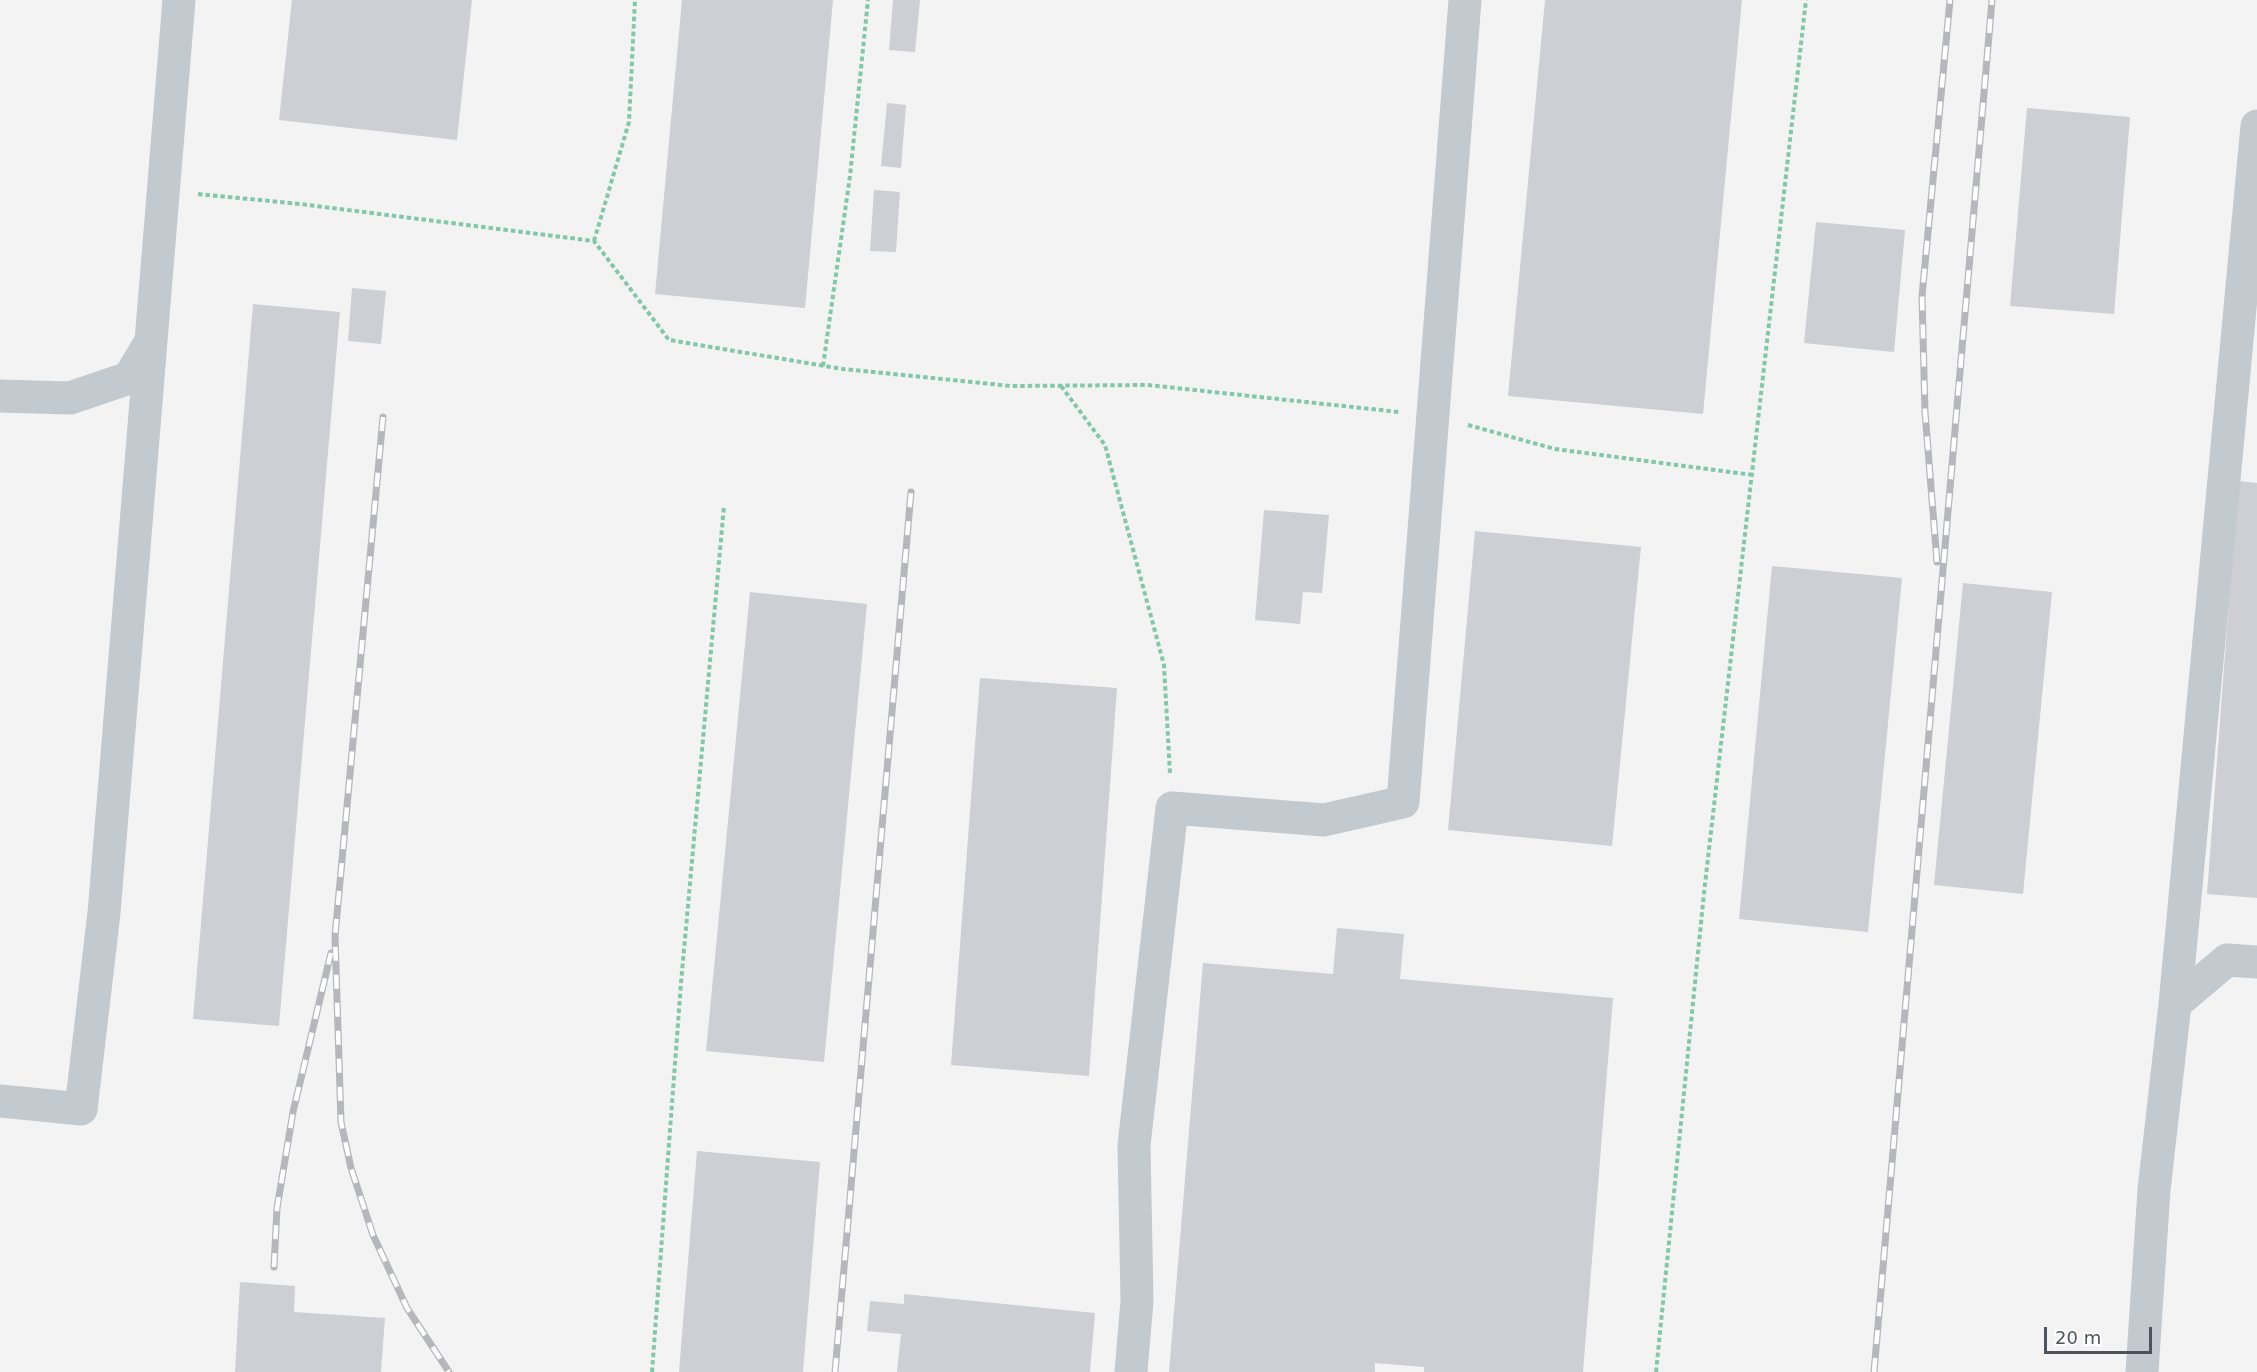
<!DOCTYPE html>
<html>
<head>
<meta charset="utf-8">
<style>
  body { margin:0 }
  #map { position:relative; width:2257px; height:1372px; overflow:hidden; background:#f4f3f3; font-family:"DejaVu Sans",sans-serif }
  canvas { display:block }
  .scale { position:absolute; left:2044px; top:1327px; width:108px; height:27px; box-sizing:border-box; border:3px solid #4c545e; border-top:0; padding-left:8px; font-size:18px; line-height:21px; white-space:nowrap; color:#4c545e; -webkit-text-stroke:4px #fff; paint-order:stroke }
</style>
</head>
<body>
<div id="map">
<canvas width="2257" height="1372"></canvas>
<div class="scale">20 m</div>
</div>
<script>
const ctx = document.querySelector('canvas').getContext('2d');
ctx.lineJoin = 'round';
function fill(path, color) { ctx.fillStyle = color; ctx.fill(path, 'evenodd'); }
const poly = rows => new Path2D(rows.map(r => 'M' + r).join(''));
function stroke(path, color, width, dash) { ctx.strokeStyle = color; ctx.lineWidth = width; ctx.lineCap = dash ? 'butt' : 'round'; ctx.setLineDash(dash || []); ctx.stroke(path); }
fill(poly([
  [292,0,472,0,457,140,279,120],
  [682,0,833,0,805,308,655,294],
  [893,0,920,0,915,52,889,50],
  [1545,0,1742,0,1703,414,1508,396],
  [887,103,906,105,901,168,881,166],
  [2027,108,2130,117,2114,314,2010,306],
  [874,190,900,192,896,252,870,251],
  [1816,222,1905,230,1894,352,1804,343],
  [352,288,386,291,381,344,348,341],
  [253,304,340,312,279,1026,193,1019],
  [2238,481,2257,483,2257,898,2207,894],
  [1264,510,1329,515,1322,593,1303,592,1300,624,1255,620],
  [1475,531,1641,547,1612,846,1448,830],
  [1772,566,1902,578,1868,932,1739,919],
  [1963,583,2052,592,2023,894,1934,885],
  [750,592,867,604,824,1062,706,1051],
  [980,678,1117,688,1089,1076,951,1065],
  [1337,928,1404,934,1400,979,1613,998,1583,1372,1424,1372,1424,1367,1375,1363,1375,1372,1169,1372,1203,963,1333,974],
  [697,1151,820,1162,803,1372,679,1372],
  [240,1282,295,1286,294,1312,385,1318,381,1372,235,1372],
  [904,1294,1095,1313,1090,1372,897,1372,901,1334,867,1331,870,1301,904,1304]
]), '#cdcfd4');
stroke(poly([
  [198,194,300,204,594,241,669,340,843,369,1011,386,1148,385,1399,412],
  [594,241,629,122,635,0],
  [823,366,850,176,868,0],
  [1061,386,1105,445,1164,665,1170,774],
  [1468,425,1555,449,1753,475],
  [652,1372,681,983,724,506],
  [1656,1372,1704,893,1806,0]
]), '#81c8a9', 4, [4.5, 3]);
stroke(poly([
  [0,396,70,398,129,378,151,341,179,0],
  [2175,1004,2257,126],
  [0,1101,81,1109,104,913,151,341],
  [1131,1372,1137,1301,1134,1145,1172,808,1324,820,1403,802,1465,0],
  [2142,1372,2154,1190,2175,1004,2227,960,2257,962]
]), '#c2c9cf', 33);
const rail = poly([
  [383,417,335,936,341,1122,351,1168,373,1235,407,1308,449,1372],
  [1937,562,1925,412,1922,296,1950,0],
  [274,1267,277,1208,293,1112,331,953],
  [835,1372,911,492],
  [1874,1372,1992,0]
]);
stroke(rail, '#b5b7bc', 7);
stroke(rail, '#fff', 4.5, [14]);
</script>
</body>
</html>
